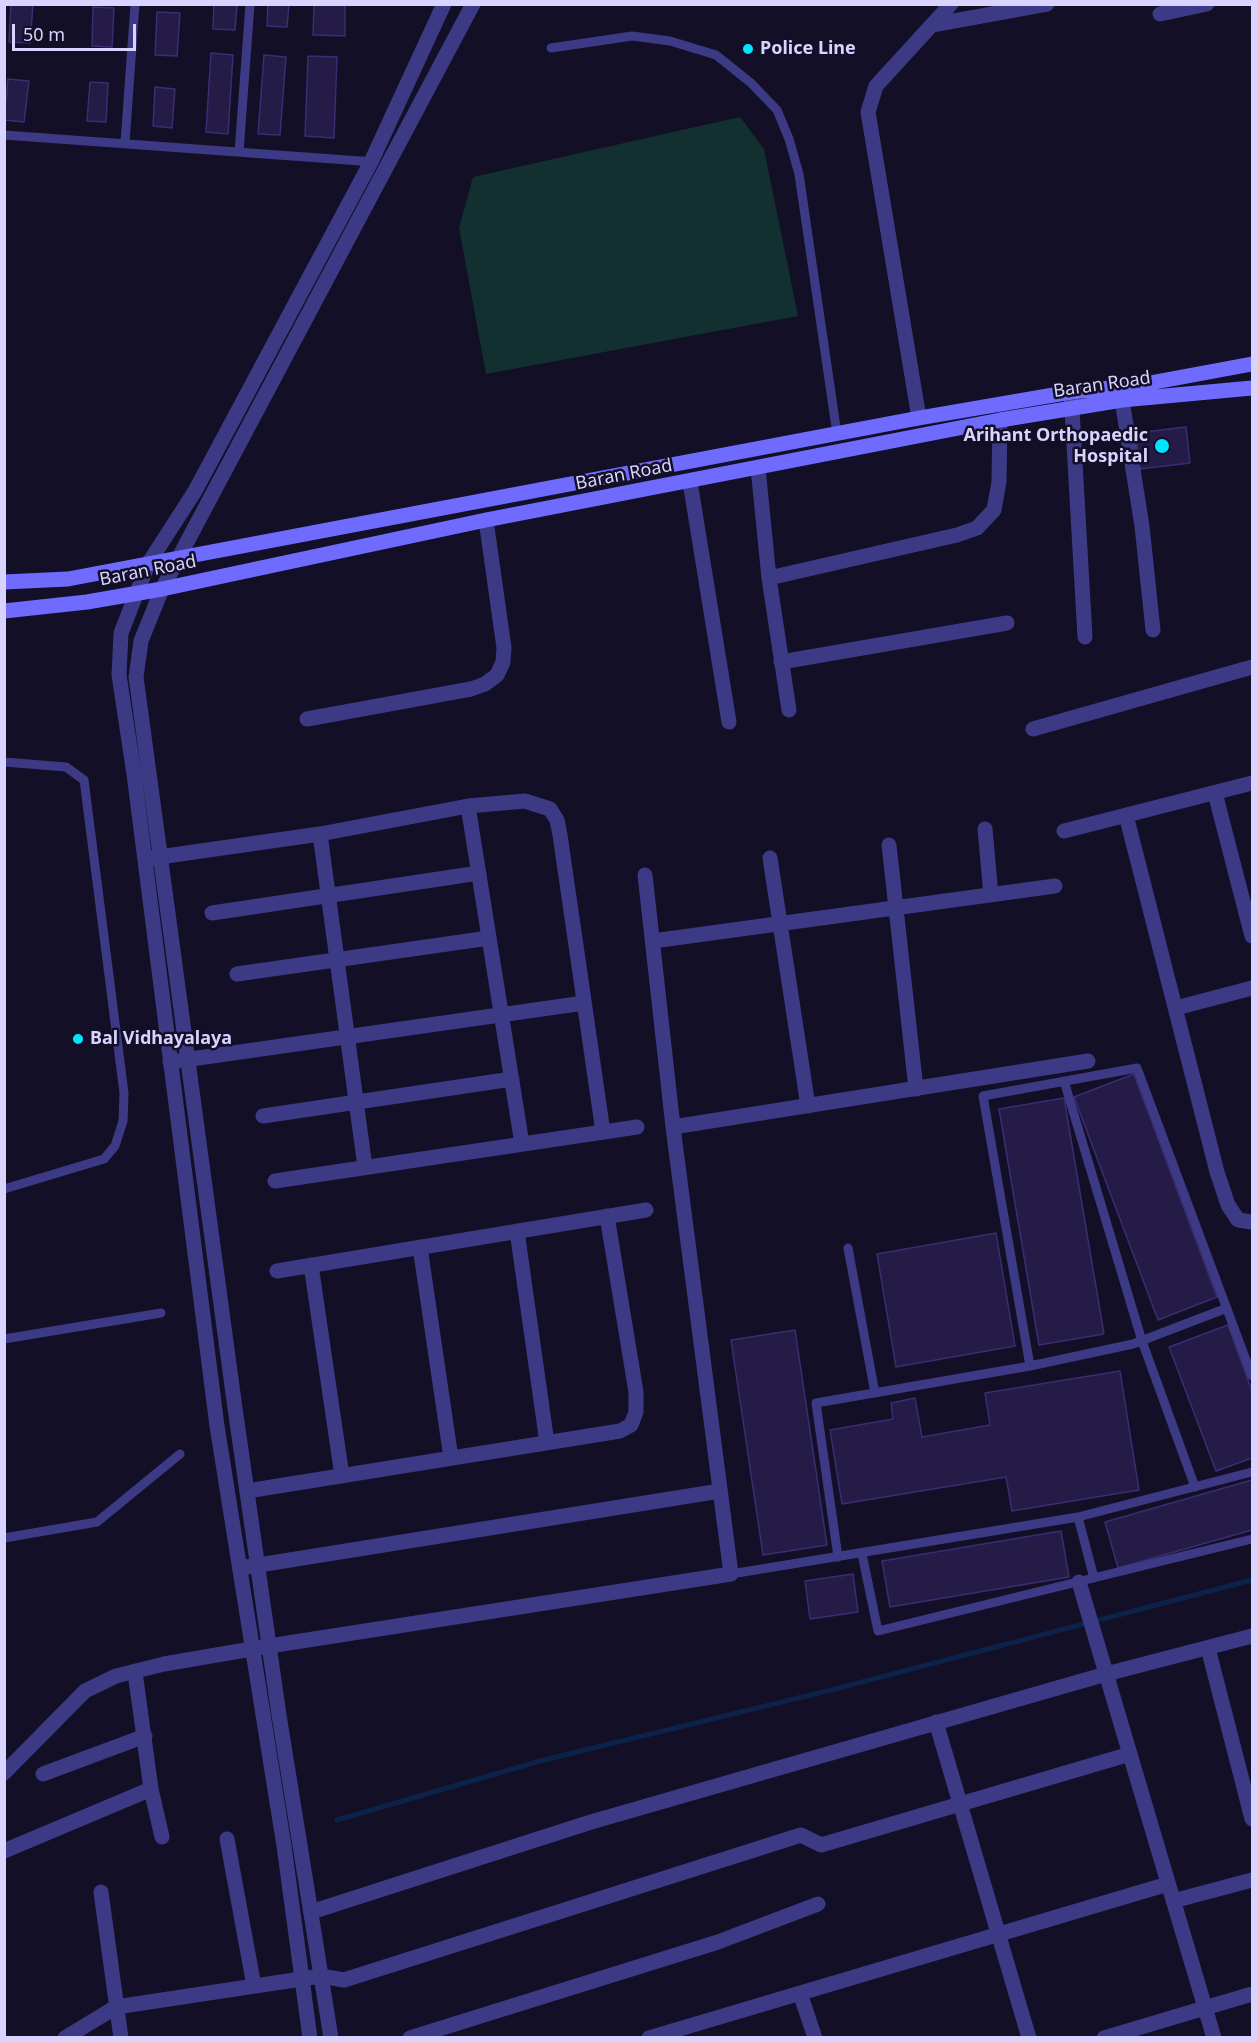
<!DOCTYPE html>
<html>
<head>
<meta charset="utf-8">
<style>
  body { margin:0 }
  #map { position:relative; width:1257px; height:2042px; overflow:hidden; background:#130f26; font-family:"Noto Sans",sans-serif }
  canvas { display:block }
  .frame { position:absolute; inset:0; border:6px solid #d9d4ff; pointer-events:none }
  .scale { position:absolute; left:12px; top:24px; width:124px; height:27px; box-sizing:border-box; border:3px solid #d9d4ff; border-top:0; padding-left:8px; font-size:18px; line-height:21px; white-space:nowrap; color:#d9d4ff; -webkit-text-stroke:4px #130f26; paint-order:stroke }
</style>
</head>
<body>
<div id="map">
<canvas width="1257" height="2042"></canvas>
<div class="frame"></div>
<div class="scale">50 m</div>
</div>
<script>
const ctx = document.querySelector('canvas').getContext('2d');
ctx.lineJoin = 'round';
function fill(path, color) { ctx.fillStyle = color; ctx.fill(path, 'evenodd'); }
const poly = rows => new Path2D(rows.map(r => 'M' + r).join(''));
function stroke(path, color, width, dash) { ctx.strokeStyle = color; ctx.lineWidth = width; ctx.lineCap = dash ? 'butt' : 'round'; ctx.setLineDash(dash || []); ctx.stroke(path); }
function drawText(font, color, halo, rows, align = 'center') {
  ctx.font = font + ' "Noto Sans",sans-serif'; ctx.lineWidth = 5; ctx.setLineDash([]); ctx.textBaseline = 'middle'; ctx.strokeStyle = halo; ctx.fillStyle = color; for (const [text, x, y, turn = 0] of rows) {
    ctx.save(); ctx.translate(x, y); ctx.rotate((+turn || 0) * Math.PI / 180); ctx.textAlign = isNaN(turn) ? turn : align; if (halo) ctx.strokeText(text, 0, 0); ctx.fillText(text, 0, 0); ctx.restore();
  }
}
fill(poly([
  [740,117,764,149,798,316,486,374,459,228,473,177]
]), '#12302f');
stroke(poly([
  [337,1820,540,1761,835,1689,1252,1580]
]), '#0c2248', 5);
const building = poly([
  [11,4,33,4,30,43,9,42,11,4],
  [214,4,237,4,235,30,213,29,214,4],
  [268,4,289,4,287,27,267,26,268,4],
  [314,4,345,4,345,36,313,35,314,4],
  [93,7,114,8,112,47,92,46,93,7],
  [157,12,180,13,177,56,155,55,157,12],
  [211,53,233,55,228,134,206,132,211,53],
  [264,55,286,57,280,135,258,134,264,55],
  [308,56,337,57,334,138,305,136,308,56],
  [8,79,29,81,24,122,4,120,8,79],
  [90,82,108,83,106,122,87,121,90,82],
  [155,87,175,89,172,128,153,126,155,87],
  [1186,427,1190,463,1140,469,1136,433,1186,427],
  [1134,1074,1217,1297,1158,1320,1074,1097,1134,1074],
  [1064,1098,1104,1334,1039,1345,999,1109,1064,1098],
  [996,1233,1015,1346,896,1367,877,1254,996,1233],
  [1228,1325,1252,1391,1252,1458,1216,1471,1169,1347,1228,1325],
  [795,1330,827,1545,763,1555,731,1340,795,1330],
  [1120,1371,1139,1490,1012,1511,1006,1477,842,1504,830,1430,893,1419,891,1403,915,1398,922,1437,990,1425,985,1393,1120,1371],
  [1252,1480,1252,1530,1118,1568,1105,1522,1252,1480],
  [1061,1531,1069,1577,890,1607,882,1561,1061,1531],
  [853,1574,858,1612,810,1619,805,1581,853,1574]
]);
fill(building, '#241b47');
stroke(building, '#3b2d73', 1.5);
stroke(poly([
  [551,48,632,36,670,41,716,55,751,83,777,110,789,139,799,174,837,434],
  [4,135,374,162],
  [125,143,135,4],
  [239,152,250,4],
  [4,762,66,767,84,780,124,1093,123,1121,115,1146,104,1159,4,1189],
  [1064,1081,1142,1341,1195,1487],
  [848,1248,875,1393],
  [4,1339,161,1313],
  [1030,1366,983,1096,1137,1068,1252,1376],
  [1078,1517,1094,1578],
  [4,1538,97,1522,180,1454],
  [862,1554,878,1631,1252,1539],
  [838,1557,816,1403,1030,1366,1133,1344,1227,1308],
  [731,1574,1078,1517,1252,1472]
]), '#3d3a85', 9);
stroke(poly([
  [1160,14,1207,4],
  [932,25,1047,4],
  [1071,392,1085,637],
  [1122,400,1142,526,1153,630],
  [919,418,868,112,876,86,951,4],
  [758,468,769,578,789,710],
  [690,482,729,722],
  [769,578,957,535,977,528,994,510,999,482,1000,420],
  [781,662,1007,623],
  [307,719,471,689,485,684,497,675,503,662,504,648,486,520],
  [1033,729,1252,667],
  [1215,793,1252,936],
  [468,806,522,1144],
  [1126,815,1217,1172,1228,1205,1238,1220,1252,1222],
  [985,829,991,895],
  [1064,831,1252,783],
  [320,834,365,1167],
  [889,845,916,1089],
  [770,858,808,1106],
  [145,859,320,834,468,806,525,801,550,809,557,820,560,835,603,1132],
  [212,913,479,873],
  [653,941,1055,886],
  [237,974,489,938],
  [1176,1008,1252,988],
  [170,1062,584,1003],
  [263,1116,512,1079],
  [673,1127,1088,1061],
  [275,1181,637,1127],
  [517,1231,547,1443],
  [420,1247,451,1458],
  [311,1265,342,1476],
  [277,1271,646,1210],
  [247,1491,620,1431,631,1425,636,1412,636,1392,607,1216],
  [240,1568,720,1491],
  [1079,1582,1214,2038],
  [1208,1648,1252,1819],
  [135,1672,151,1789,162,1837],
  [936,1722,1029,2038],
  [4,1773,85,1691,116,1676,164,1664,269,1646,731,1574,673,1127,645,875],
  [43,1774,145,1736],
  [227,1839,254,1986],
  [4,1851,151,1789],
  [101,1892,121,2038],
  [1173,1901,1252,1880],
  [311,1912,591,1822,1106,1674,1252,1636],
  [800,1993,815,2038],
  [65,2038,116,2007,321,1976,344,1980,801,1835,821,1845,1130,1754],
  [410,2038,718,1942,818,1904],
  [649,2038,1168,1884],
  [1104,2038,1252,1994]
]), '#3d3a85', 15);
stroke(poly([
  [310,2038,284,1846,217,1426,134,774,119,675,121,633,148,564,195,491,371,162,444,4],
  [331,2038,279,1715,235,1408,136,677,141,641,162,589,473,4]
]), '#3d3a85', 15);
stroke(poly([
  [4,582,68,579,919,418,1071,392,1139,385,1252,364],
  [4,611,87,602,162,589,486,520,1000,420,1122,400,1252,388]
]), '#6f6bff', 15);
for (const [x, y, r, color] of [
  [748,49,6,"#00e5ff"],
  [1162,446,8,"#00e5ff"],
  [78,1039,6,"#00e5ff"]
]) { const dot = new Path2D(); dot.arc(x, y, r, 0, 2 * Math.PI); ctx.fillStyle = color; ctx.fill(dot); stroke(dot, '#130f26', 2); }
drawText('bold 18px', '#d9d4ff', '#130f26', [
  ["Police Line",760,49],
  ["Arihant Orthopaedic",1148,436,"right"],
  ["Hospital",1148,457,"right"],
  ["Bal Vidhayalaya",90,1039]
], 'left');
drawText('18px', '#d9d4ff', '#130f26', [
  ["Baran Road",1102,385,-8],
  ["Baran Road",624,475,-11],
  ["Baran Road",148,571,-11]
]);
</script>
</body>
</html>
